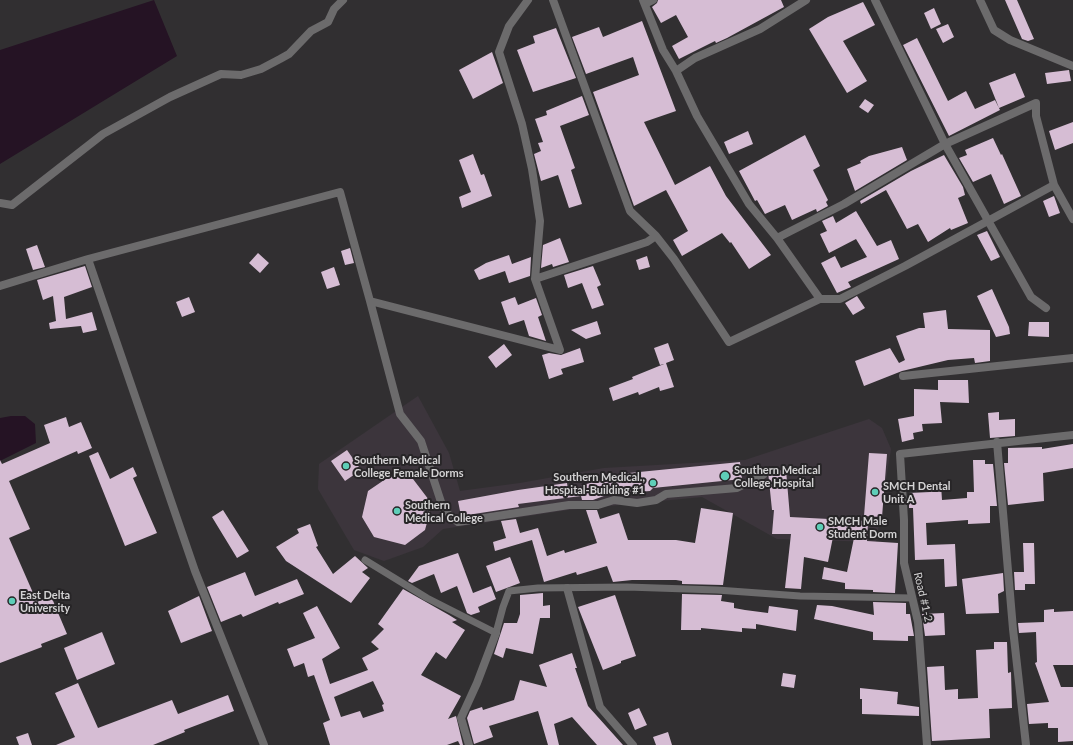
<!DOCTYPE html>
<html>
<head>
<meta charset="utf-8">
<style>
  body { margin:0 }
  canvas { display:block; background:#312f31 }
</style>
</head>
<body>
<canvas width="1073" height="745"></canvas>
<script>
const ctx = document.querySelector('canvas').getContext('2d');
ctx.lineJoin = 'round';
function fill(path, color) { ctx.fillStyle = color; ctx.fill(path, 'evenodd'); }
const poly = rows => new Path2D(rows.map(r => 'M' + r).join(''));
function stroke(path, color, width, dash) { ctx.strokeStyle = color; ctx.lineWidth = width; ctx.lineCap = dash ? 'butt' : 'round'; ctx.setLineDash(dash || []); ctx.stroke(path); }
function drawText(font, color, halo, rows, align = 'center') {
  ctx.font = font + ' Lato,sans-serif'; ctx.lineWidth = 4; ctx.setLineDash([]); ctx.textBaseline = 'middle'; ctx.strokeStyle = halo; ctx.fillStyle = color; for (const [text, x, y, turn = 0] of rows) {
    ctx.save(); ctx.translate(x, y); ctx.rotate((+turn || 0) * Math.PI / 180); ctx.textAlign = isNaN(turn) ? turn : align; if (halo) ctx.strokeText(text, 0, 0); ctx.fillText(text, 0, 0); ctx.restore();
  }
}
fill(poly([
  [418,396,449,453,460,491,520,483,604,468,745,460,869,419,882,428,891,449,876,542,777,539,702,497,568,510,443,529,423,547,384,561,354,550,318,489,319,464]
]), '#3c353c');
fill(poly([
  [154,0,177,56,0,164,0,50],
  [11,416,25,416,35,424,36,443,0,461,0,418]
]), '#251324');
fill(poly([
  [658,0,781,0,784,7,727,38,716,43,715,41,679,59,672,46,688,37,676,15,661,23,652,7,657,3],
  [1005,0,1017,0,1034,39,1028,41,1022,39],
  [863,2,875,25,843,41,867,81,847,93,809,29,828,17],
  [934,8,941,24,931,29,924,13],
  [642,21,676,111,644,122,675,185,710,166,726,196,771,255,749,269,731,242,730,243,722,233,682,256,673,240,688,231,666,190,634,206,593,92,639,75,633,57,586,74,572,37,599,27,603,37],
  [948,24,954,37,943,43,936,29],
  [556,28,576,78,533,92,517,50,535,43,533,36],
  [917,38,948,101,966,91,975,109,995,100,1000,110,949,136,903,45],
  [492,52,503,83,473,99,459,70],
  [1069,70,1071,81,1047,84,1045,73],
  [1015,73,1025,97,999,108,989,83],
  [582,96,589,115,560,126,575,168,571,170,582,204,569,208,558,175,541,181,534,154,541,151,538,143,543,142,535,119,547,115,546,111],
  [865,99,874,105,868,113,859,107],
  [1073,122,1073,143,1055,150,1049,131],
  [748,131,753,144,729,154,724,142],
  [805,135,820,166,813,170,828,200,826,202,828,206,817,212,816,209,792,220,785,205,765,214,757,200,755,201,739,171],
  [993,138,1001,155,1002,154,1021,196,1004,204,991,174,973,182,959,158,967,155,965,150],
  [902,147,907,160,855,191,847,169,861,163,860,161,869,156],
  [473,154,481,175,484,174,492,196,462,208,459,197,471,192,459,160],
  [944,155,963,187,965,195,958,198,968,223,951,230,950,228,928,242,918,224,907,229,886,190,861,204,860,201,911,171],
  [1054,196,1060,213,1049,217,1043,201],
  [856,211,877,246,891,240,899,259,848,282,851,287,837,293,821,263,835,256,841,268,867,257,856,239,829,253,820,234,827,231,822,221,833,216,836,223],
  [987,231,1000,257,991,261,977,235],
  [560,238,569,262,553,267,552,264,541,268,543,245],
  [37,245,45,267,33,270,26,249],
  [350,248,354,263,345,265,341,251],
  [258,253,269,263,260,273,249,263],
  [509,255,512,264,531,257,530,276,509,283,505,271,479,280,474,270,486,263],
  [647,256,650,267,639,270,636,260],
  [85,266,92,287,64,297,66,319,92,312,97,330,83,333,81,326,50,329,49,323,56,321,53,296,43,300,37,280],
  [593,266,601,285,597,287,604,305,592,309,582,283,568,288,564,275],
  [334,267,340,285,327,289,321,272],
  [992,289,1009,327,1010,334,996,337,977,296],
  [857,296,865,308,853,315,845,303],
  [189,297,195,312,182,317,176,302],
  [515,297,518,305,536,298,542,315,538,317,546,341,529,336,524,320,509,325,501,302],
  [946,310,948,329,990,330,990,361,975,363,974,358,948,360,902,371,864,386,855,361,890,348,899,363,905,360,896,336,919,328,925,328,923,313],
  [597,321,601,334,586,339,571,330],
  [1029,322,1049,322,1049,337,1028,336],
  [668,343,674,360,666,363,674,387,660,391,659,387,639,395,638,392,613,401,609,388,633,379,632,377,664,364,660,365,654,348],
  [504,344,512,355,496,368,488,357],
  [580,348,584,362,561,369,563,374,549,379,542,355,549,353,561,355],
  [938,380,968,380,969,403,940,402,942,423,922,424,923,431,913,433,914,439,902,442,898,419,914,416,914,389,938,390],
  [999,412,999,420,1015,419,1015,436,990,438,988,413],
  [66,417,69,427,81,422,92,448,78,454,77,451,9,481,30,529,9,538,37,602,51,596,67,634,41,644,42,647,0,663,0,460,2,464,50,443,44,425],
  [1073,444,1073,468,1043,473,1044,501,1008,505,1004,463,1008,463,1008,448,1042,447,1042,449],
  [347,450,361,470,345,481,331,461],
  [98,452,110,479,133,467,137,476,133,478,157,533,125,546,89,456],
  [869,453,887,454,882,517,864,516],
  [973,460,985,460,985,464,993,464,997,506,990,506,990,523,968,524,968,520,926,523,927,545,955,544,957,586,945,587,944,559,915,560,913,508,909,508,909,493,930,492,930,486,941,485,942,500,967,498,967,492,974,492],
  [740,462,742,479,653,488,650,491,624,493,609,486,612,493,593,500,582,500,581,496,518,504,519,507,461,516,458,501,518,490,567,483,568,490,609,477,609,475],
  [786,470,790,517,868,521,867,541,898,543,895,593,873,592,873,590,845,589,845,583,822,579,824,567,847,572,854,538,833,537,828,562,804,557,801,589,785,588,791,534,772,534,774,510,772,510,768,471],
  [390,476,413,479,432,504,425,530,405,545,374,537,362,517,368,491],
  [701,508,733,513,723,585,682,584,682,581,676,580,632,580,613,582,607,566,577,575,576,572,544,582,532,540,495,551,493,542,506,538,501,521,516,519,520,533,538,528,547,556,564,550,565,553,597,543,586,510,597,510,600,519,619,513,628,540,676,540,695,543],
  [223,510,249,551,237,558,212,517],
  [310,524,318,546,316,547,333,574,355,556,368,568,362,572,370,578,351,603,286,561,276,547,299,533,297,529],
  [1023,543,1034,543,1035,584,1025,584,1025,590,1015,590,1014,572,1024,572],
  [458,553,473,593,491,586,496,599,478,607,480,612,471,615,467,613,457,586,441,593,434,574,412,583,408,581,419,566],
  [510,557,520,583,496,592,486,566],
  [245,572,255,596,297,579,304,594,279,604,278,602,243,617,241,614,221,622,207,587],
  [1003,573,1004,591,998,594,999,613,966,614,962,579],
  [403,589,449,615,457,620,452,622,465,630,446,659,436,652,421,675,461,696,448,719,456,716,463,745,460,745,458,741,447,745,330,745,323,723,330,720,314,675,308,677,304,663,294,667,287,649,315,638,303,613,317,606,340,648,322,659,330,684,368,670,362,658,379,649,371,642,384,629,378,624],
  [373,681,384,704,382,705,384,711,363,718,360,711,341,717,334,697],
  [543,593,543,606,550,605,550,618,540,618,533,654,506,648,503,658,494,654,504,623,517,623,520,614,520,595],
  [682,594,722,595,721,601,734,603,734,608,745,610,768,613,769,606,798,610,796,631,756,624,756,629,742,628,742,632,701,628,701,630,681,630],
  [615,595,636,656,621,661,621,663,603,670,578,607],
  [199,596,212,631,181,643,168,611],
  [873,602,906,603,906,614,910,614,914,636,908,636,908,641,873,640,873,632,814,619,817,605,832,606,874,615],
  [1054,609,1054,612,1073,611,1073,665,1053,665,1061,687,1073,687,1073,741,1058,742,1058,728,1048,728,1048,723,1029,724,1027,704,1049,702,1035,663,1037,662,1036,632,1019,633,1018,623,1044,622,1044,610],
  [944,613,945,635,925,636,922,614],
  [102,632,115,664,77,680,64,648],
  [994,642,1007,642,1008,673,1011,672,1012,708,989,709,990,738,932,741,927,667,944,666,945,690,958,689,958,699,978,698,976,650,994,649],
  [572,653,577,668,575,668,588,706,623,745,597,745,572,717,554,724,559,745,548,745,538,711,489,726,493,737,474,744,467,718,470,711,482,707,483,710,514,700,520,680,547,687,539,665],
  [783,673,796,675,794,688,781,686],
  [78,683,98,728,172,700,178,714,228,695,234,711,184,730,185,732,153,745,56,745,75,737,55,693],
  [860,688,898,692,897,704,919,707,919,716,862,714,862,699,860,699],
  [639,708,647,725,635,730,628,713],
  [668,732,672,745,656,745,653,737],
  [28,733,32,745,19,745,16,737]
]), '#d6bdd4');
stroke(poly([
  [365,560,427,598,496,633,503,607,509,591,538,588,627,587,717,590,800,596,912,598]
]), '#6c6b6c', 7);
stroke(poly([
  [553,0,630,211,656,236,674,259,729,342,820,299],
  [643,0,663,50,676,71,697,116,749,204,777,238,820,299,840,299,905,266,1054,185,1036,116,1036,103,945,144,844,204,777,238],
  [875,0,945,144,1031,297,1046,308],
  [980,0,994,30,1010,40,1073,66],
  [645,4,653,0],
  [676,71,695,58,760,29,806,0],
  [1054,185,1073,219],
  [0,203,12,205,103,134,170,97,221,74,241,75,261,69,280,59,289,54,311,31,328,22,334,9,343,0],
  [88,259,195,571,264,745],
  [535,279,647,242,656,236],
  [0,286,88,259,340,192,370,301,560,350,535,279,540,221,532,169,522,124,499,52,509,26,528,0],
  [370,301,400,414,421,441,444,511,458,522,569,505,598,505,614,500,637,503,656,500,666,494,737,488,763,475],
  [903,376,1073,358],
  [997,442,1013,629,1026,745],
  [567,588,600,707,633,745],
  [469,745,461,718,477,683,496,633],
  [927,745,918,622,904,563,904,520,900,454,1073,435]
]), '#6c6b6c', 8);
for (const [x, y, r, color] of [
  [346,466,4,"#5eceb8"],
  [725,476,5,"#5eceb8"],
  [653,483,4,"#5eceb8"],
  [875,492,4,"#5eceb8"],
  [397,511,4,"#5eceb8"],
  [820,527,4,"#5eceb8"],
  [12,601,4,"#5eceb8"]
]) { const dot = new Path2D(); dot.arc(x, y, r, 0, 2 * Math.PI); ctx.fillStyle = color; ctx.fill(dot); stroke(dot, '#272527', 1.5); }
drawText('bold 11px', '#d3d2d3', '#272527', [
  ["Southern Medical",354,460],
  ["College Female Dorms",354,473],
  ["Southern Medical",734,470],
  ["College Hospital",734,483],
  ["Southern Medical.,",645,477,"right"],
  ["Hospital-Building #1",645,490,"right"],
  ["SMCH Dental",883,486],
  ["Unit A",883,499],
  ["Southern",405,505],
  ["Medical College",405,518],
  ["SMCH Male",828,521],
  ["Student Dorm",828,534],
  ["East Delta",20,595],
  ["University",20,608]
], 'left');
drawText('11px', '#d3d2d3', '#272527', [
  ["Road #1-2",923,597,77]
]);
</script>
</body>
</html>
